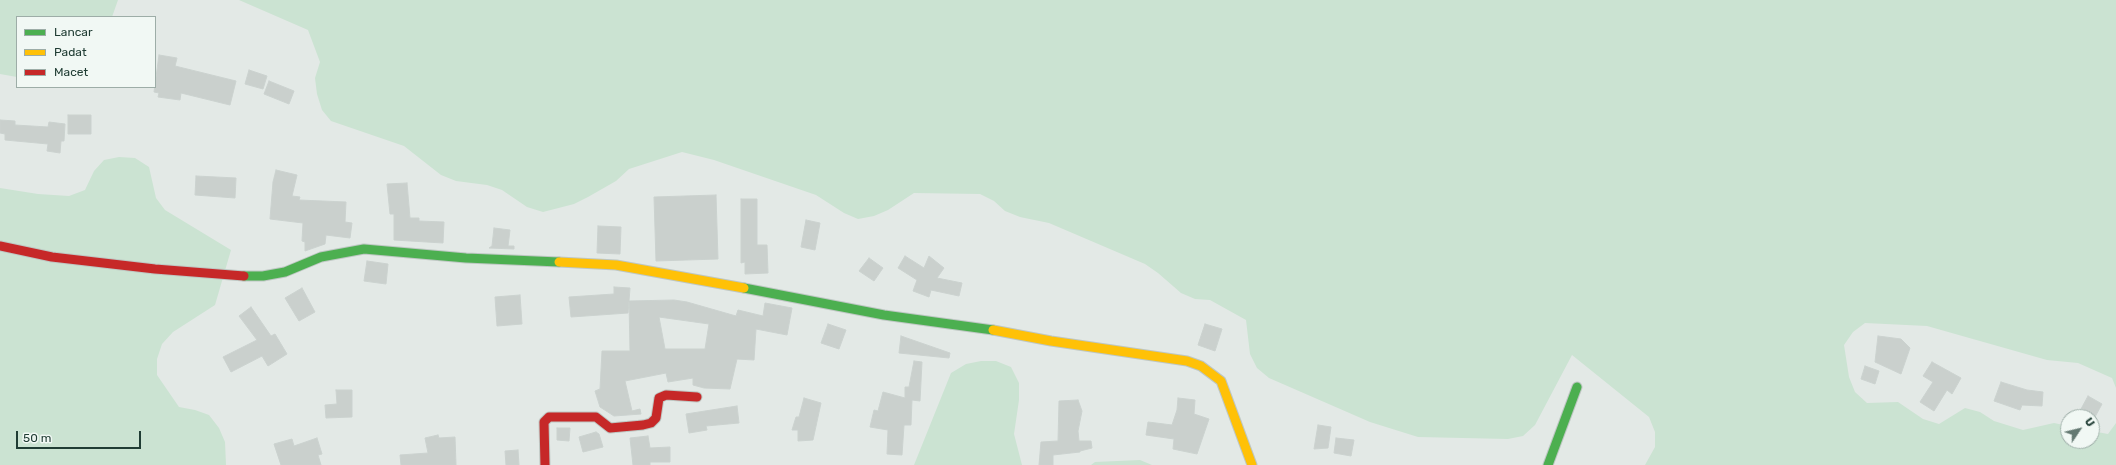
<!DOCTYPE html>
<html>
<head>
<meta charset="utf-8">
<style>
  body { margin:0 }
  #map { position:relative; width:2116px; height:465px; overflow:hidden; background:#e3e9e6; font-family:Rubik,sans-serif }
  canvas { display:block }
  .legend { position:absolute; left:16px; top:16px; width:140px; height:72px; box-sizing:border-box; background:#f1f8f4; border:1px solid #9dada7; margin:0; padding:5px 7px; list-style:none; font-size:12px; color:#203d34 }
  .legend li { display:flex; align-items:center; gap:8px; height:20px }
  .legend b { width:20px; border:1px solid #9dada7 }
  .north { position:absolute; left:2060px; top:409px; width:40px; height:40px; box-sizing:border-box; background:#f1f8f4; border:1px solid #9dada7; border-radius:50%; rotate:55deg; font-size:11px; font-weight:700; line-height:16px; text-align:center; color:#203d34 }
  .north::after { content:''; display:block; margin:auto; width:14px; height:18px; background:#647972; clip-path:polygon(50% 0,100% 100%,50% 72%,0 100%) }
  .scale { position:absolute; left:16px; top:431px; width:125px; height:18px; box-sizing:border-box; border:2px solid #203d34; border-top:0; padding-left:5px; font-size:12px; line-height:14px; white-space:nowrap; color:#203d34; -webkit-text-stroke:3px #f1f8f4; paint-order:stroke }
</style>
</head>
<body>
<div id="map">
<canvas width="2116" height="465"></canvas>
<ul class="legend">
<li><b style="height:5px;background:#4caf50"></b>Lancar</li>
<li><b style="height:5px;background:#ffc107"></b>Padat</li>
<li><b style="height:5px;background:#c62828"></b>Macet</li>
</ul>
<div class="north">U</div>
<div class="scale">50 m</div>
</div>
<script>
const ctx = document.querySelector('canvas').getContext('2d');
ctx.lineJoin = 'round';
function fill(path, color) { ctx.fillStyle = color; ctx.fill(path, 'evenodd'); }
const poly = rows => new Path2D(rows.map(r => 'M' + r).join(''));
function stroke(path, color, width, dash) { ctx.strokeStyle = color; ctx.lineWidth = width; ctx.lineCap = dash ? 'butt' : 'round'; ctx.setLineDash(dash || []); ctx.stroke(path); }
fill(poly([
  [0,0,118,0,112,17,17,17,17,77,0,74],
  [239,0,2116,0,2116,388,2112,378,2078,363,2047,360,1927,326,1865,323,1853,332,1844,345,1849,377,1855,392,1867,403,1898,402,1923,419,1939,424,1965,408,1980,412,1994,421,2023,430,2054,423,2068,426,2068,441,2092,441,2092,431,2108,434,2116,423,2116,465,1645,465,1655,447,1655,432,1649,417,1572,355,1535,425,1523,436,1508,439,1418,437,1370,422,1269,378,1257,368,1250,354,1246,320,1210,300,1195,299,1181,293,1158,273,1145,264,1049,223,1020,217,1005,211,994,201,980,194,914,193,888,210,874,216,858,219,844,213,816,195,714,160,682,152,629,169,616,181,588,197,574,204,543,212,527,207,502,190,487,185,456,181,441,175,404,146,331,121,322,110,317,94,315,78,320,62,308,30],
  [119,157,135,158,149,167,156,198,165,210,231,250,215,305,173,332,162,344,157,359,157,375,179,407,195,410,209,415,219,428,225,442,226,465,0,465,0,188,38,194,69,196,85,190,94,171,104,160],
  [981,361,996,361,1011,367,1019,383,1019,400,1014,434,1022,465,914,465,951,373,966,364],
  [1140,460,1152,465,1091,465,1095,462]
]), '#cbe3d2');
const building = poly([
  [159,55,177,58,175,66,236,81,230,105,181,93,180,100,158,97,159,93,154,92,159,55],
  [249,70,267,76,263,89,245,84,249,70],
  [269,81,294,91,289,104,264,94,269,81],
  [68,115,91,115,91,134,68,134,68,115],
  [0,120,15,121,15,125,48,127,49,122,65,124,64,141,61,141,60,153,47,151,48,144,5,140,5,134,0,133,0,120],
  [276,170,297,175,292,196,300,197,299,200,346,202,345,222,352,223,350,238,326,235,325,244,305,251,305,242,302,241,303,223,270,219,273,182,276,170],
  [196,176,236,178,235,198,195,195,196,176],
  [407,183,410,218,419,218,419,221,444,222,443,243,394,240,394,214,390,214,387,184,407,183],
  [716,195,718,259,656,261,654,197,716,195],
  [741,199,757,199,757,245,767,245,768,273,745,274,745,262,741,263,741,199],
  [806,220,820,223,815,250,801,247,806,220],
  [598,226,621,227,620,254,597,253,598,226],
  [494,228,510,230,508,246,514,246,514,249,489,248,492,246,494,228],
  [905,256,924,268,929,256,944,268,937,278,962,283,959,296,931,290,929,297,913,291,917,280,898,268,905,256],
  [869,258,883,268,874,281,859,271,869,258],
  [367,261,388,264,386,284,364,281,367,261],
  [614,287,630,288,629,301,674,300,687,302,736,316,738,310,763,316,765,303,792,308,787,335,756,329,754,360,737,359,730,389,704,388,693,385,693,378,668,382,666,373,625,381,632,411,640,409,641,414,614,416,600,407,595,391,600,389,602,351,630,351,629,302,628,313,571,317,569,297,614,294,614,287],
  [659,317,709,324,705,349,665,349,659,317],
  [302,288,315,312,299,321,285,298,302,288],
  [520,295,522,324,497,326,495,297,520,295],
  [251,307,271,336,275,334,287,354,268,366,262,356,231,372,223,357,257,340,239,316,251,307],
  [828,324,846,330,839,349,821,343,828,324],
  [1205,324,1222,329,1215,351,1198,345,1205,324],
  [901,336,950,353,949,358,899,353,901,336],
  [1878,336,1901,339,1910,348,1901,374,1875,362,1878,336],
  [914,361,922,362,920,401,912,400,911,425,904,425,902,455,887,454,888,430,870,427,874,410,878,411,883,392,905,398,905,387,909,387,914,361],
  [1932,362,1961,378,1952,394,1947,390,1934,411,1920,402,1933,382,1923,376,1932,362],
  [1865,366,1879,371,1875,384,1861,379,1865,366],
  [2001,382,2027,390,2043,392,2042,406,2022,405,2020,410,1994,401,2001,382],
  [336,390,352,390,352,417,326,418,325,405,337,404,336,390],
  [2088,396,2102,404,2095,417,2081,409,2088,396],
  [804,398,821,403,813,440,798,441,798,430,792,430,796,417,799,417,804,398],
  [1178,398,1195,400,1194,414,1209,419,1197,454,1173,449,1174,439,1146,435,1148,422,1172,425,1177,410,1178,398],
  [1078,400,1082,411,1078,431,1079,441,1091,441,1092,448,1080,451,1080,452,1053,455,1053,465,1039,465,1041,442,1058,441,1059,401,1078,400],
  [737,406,739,423,706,426,707,430,689,433,686,414,737,406],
  [1318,425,1331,427,1328,448,1314,449,1318,425],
  [557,428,570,428,569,441,557,440,557,428],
  [596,432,599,434,603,447,583,452,579,437,596,432],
  [438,435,439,438,455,437,456,465,401,465,400,455,428,453,425,438,438,435],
  [648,436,650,448,670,447,670,462,650,462,650,465,633,465,630,438,648,436],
  [317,438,322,454,318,455,321,465,281,465,274,444,292,439,294,446,317,438],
  [1336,438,1354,440,1351,456,1334,453,1336,438],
  [518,450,519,465,506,465,505,451,518,450]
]);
fill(building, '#cad0cd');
stroke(building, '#cbd2cf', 1);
const fast = poly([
  [244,276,263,276,285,272,321,257,364,249,466,258,559,262],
  [744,288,884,315,993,330],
  [1548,465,1577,387]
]);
const slow = poly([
  [559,262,616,265,744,288],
  [993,330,1051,341,1187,361,1201,366,1221,381,1252,465]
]);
const jam = poly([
  [0,246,52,257,155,269,244,276],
  [545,465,544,422,549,417,596,417,610,428,643,425,651,423,656,418,659,398,666,395,697,397]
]);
stroke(fast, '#bec7c3', 11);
stroke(slow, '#bec7c3', 11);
stroke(jam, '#bec7c3', 11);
stroke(fast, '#4caf50', 9);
stroke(slow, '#ffc107', 9);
stroke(jam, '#c62828', 9);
</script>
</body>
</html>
